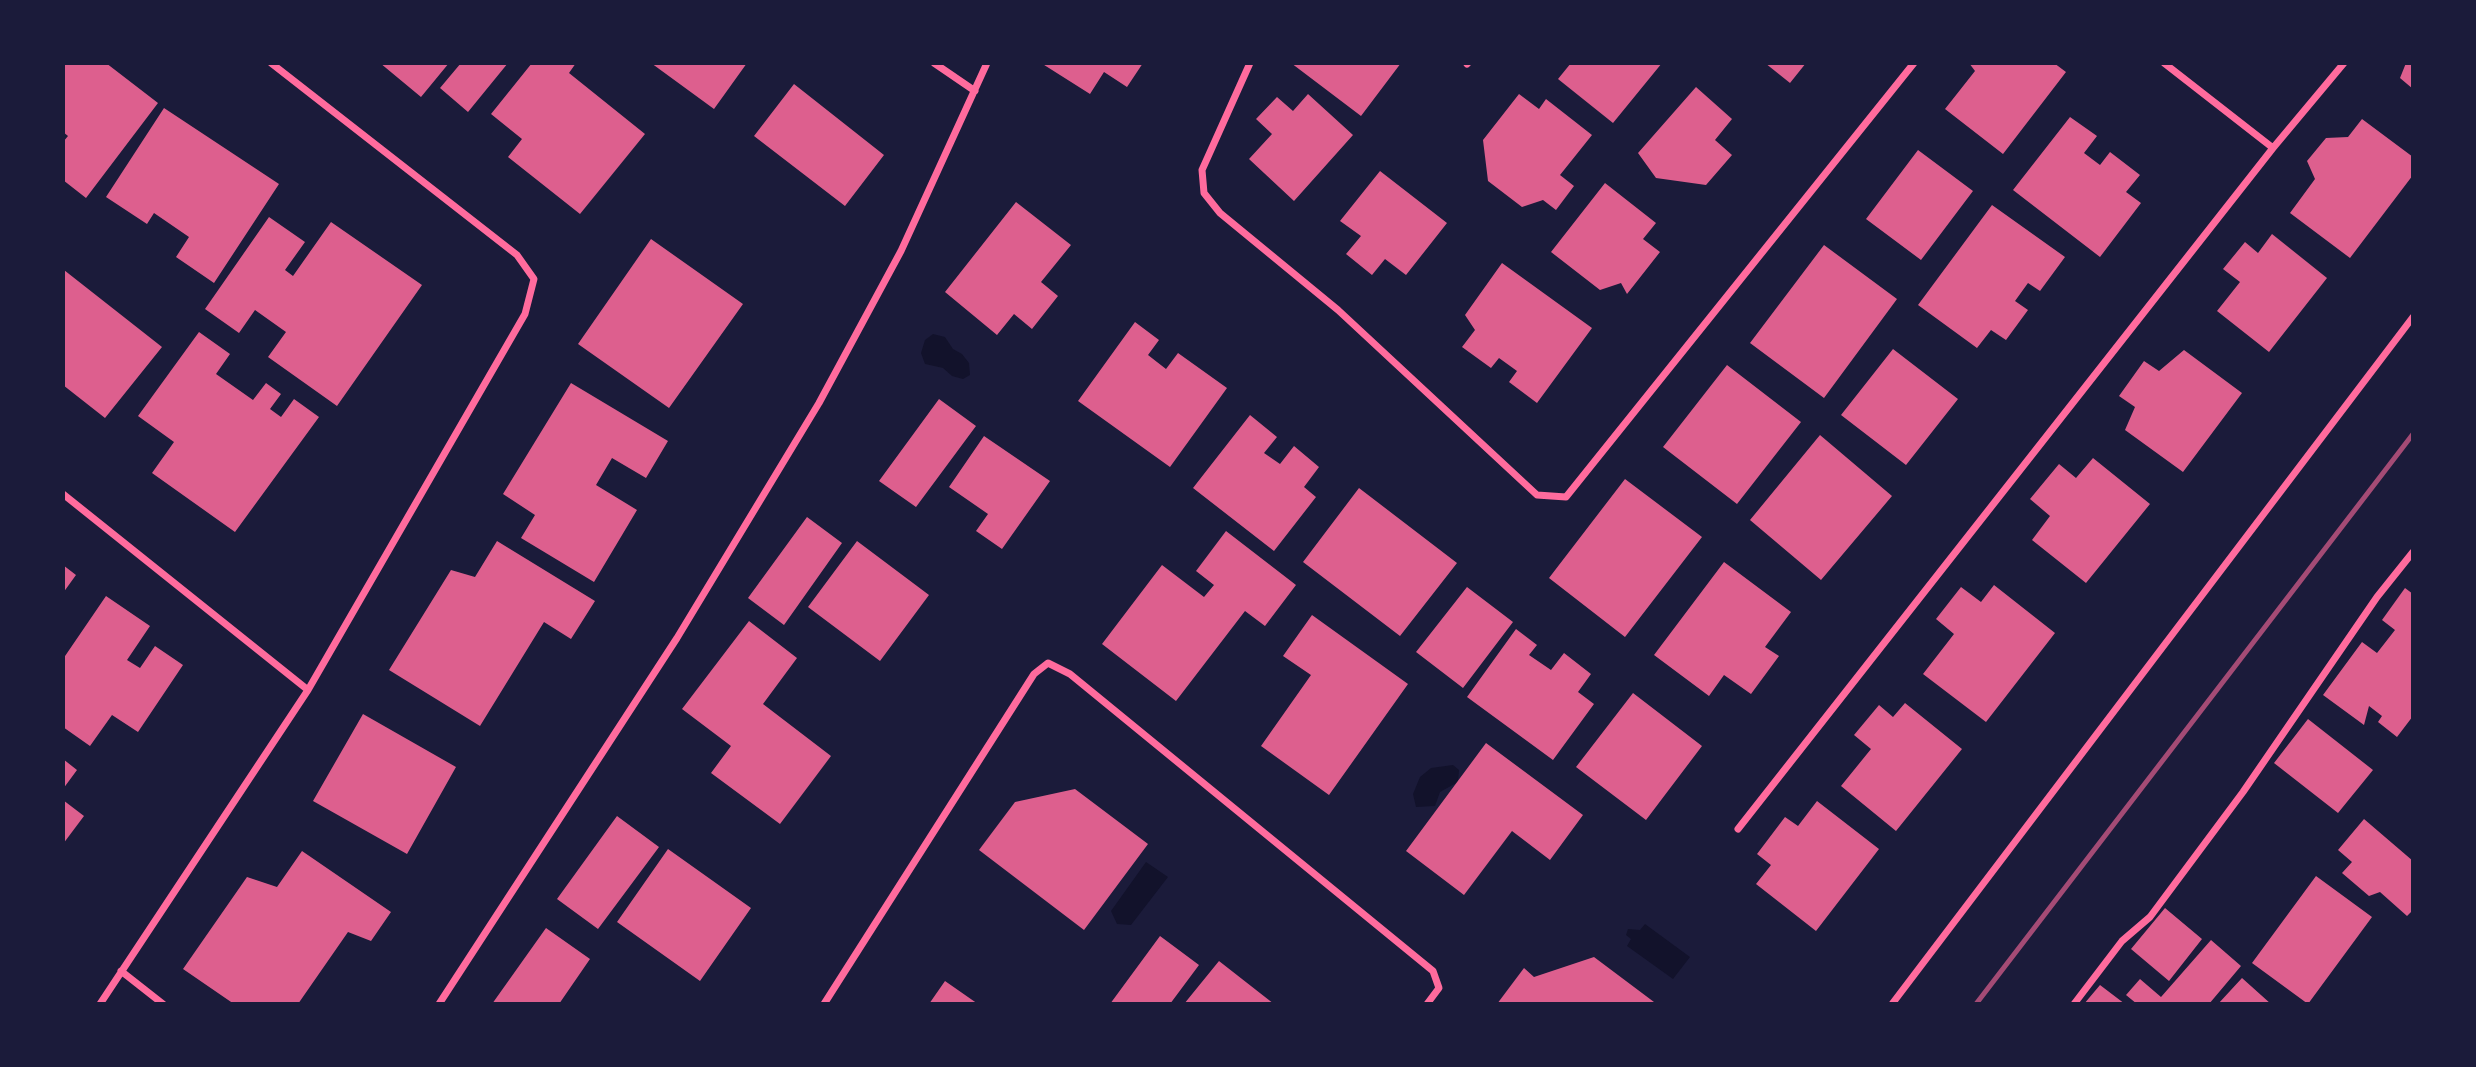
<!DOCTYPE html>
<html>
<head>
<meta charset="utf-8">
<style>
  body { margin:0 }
  #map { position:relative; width:2476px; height:1067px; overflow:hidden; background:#1b1b3a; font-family:Inter,sans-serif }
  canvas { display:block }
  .frame { position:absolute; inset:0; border:65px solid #1b1b3a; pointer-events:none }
</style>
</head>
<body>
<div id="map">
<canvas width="2476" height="1067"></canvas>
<div class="frame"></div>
</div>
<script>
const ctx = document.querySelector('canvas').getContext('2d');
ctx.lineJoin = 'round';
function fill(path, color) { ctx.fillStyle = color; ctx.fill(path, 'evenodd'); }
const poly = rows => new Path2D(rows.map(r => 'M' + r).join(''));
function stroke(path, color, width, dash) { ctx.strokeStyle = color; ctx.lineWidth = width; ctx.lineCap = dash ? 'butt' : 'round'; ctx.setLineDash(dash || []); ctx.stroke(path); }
fill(poly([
  [933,334,945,337,953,349,962,354,969,363,970,375,963,379,952,376,943,368,925,364,921,353,925,340],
  [1453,765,1459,770,1458,782,1440,792,1435,806,1416,807,1413,794,1420,777,1431,768],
  [1146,862,1168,877,1131,925,1117,924,1111,911],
  [1645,924,1690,957,1673,979,1627,946,1631,939,1626,935,1628,929,1640,930]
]), '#12122b');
fill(poly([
  [63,63,106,63,158,103,86,198,63,180,63,142,68,136,63,132],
  [380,63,449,63,421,97],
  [461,63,508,63,468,112,440,88],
  [532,63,576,63,569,73,645,134,580,214,508,157,522,139,491,114],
  [651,63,747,63,714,109],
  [1041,63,1143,63,1127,87,1104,72,1090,94],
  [1291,63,1401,63,1361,116],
  [1571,63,1662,63,1613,123,1558,79],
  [1765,63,1806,63,1790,83],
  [1969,63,2054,63,2066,72,2003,154,1945,109,1975,71],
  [2406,63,2413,63,2413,89,2400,78],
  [794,84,884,155,845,206,754,136],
  [1696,87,1732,119,1715,140,1732,155,1706,185,1656,178,1638,153],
  [1308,94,1353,135,1294,201,1249,159,1272,134,1256,119,1277,97,1293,111],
  [1519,94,1539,109,1546,99,1592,135,1560,175,1574,186,1556,210,1543,200,1522,207,1488,181,1483,140],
  [164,108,279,184,214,283,176,257,189,237,154,213,147,224,106,197],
  [2070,117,2097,136,2084,153,2100,165,2110,152,2140,175,2126,192,2141,203,2100,257,2013,190],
  [2362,119,2413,157,2413,175,2350,258,2290,213,2315,179,2307,161,2326,138,2348,137],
  [1918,150,1973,191,1921,260,1866,219],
  [1380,171,1447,223,1406,275,1385,259,1372,275,1346,254,1361,236,1340,221],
  [1605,183,1656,223,1643,239,1660,252,1627,294,1621,283,1600,290,1551,252],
  [1016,202,1071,245,1041,282,1058,296,1032,329,1014,314,997,335,945,292],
  [1992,205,2065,257,2040,291,2028,283,2015,301,2028,310,2006,340,1991,330,1977,348,1918,305],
  [269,217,305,242,285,270,293,276,331,222,422,285,337,406,268,357,286,332,255,310,239,333,205,309],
  [2272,234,2327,278,2269,352,2217,311,2240,282,2223,269,2245,242,2258,253],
  [651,239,743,304,669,408,578,344],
  [1824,245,1897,299,1824,398,1750,343],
  [1502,263,1592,328,1537,403,1509,382,1517,371,1499,358,1491,368,1462,347,1475,330,1465,315],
  [64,270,162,347,105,418,63,385],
  [1135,322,1159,340,1148,355,1166,369,1178,353,1227,388,1170,467,1078,401],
  [199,332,230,354,216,374,253,400,266,383,281,394,270,409,281,417,294,399,319,417,235,532,152,473,174,442,138,416],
  [1893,349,1958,399,1906,465,1841,415],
  [2184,350,2242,393,2183,472,2125,430,2135,407,2119,396,2144,361,2159,371],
  [1727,365,1801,422,1737,504,1663,447],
  [571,383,668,441,646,478,612,458,596,485,637,510,594,582,521,538,535,515,503,494],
  [939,399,976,426,916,507,879,481],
  [1250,415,1277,437,1264,453,1280,464,1294,446,1319,467,1304,487,1316,497,1274,551,1193,488],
  [1820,435,1892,496,1821,580,1750,520],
  [984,436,1050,481,1002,549,976,531,988,514,949,487],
  [2093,458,2150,504,2086,583,2032,540,2050,516,2030,499,2059,464,2076,478],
  [1625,479,1702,537,1625,637,1549,578],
  [1359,488,1457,563,1400,636,1303,562],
  [807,517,842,543,784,625,748,598],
  [1226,531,1296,585,1265,626,1245,611,1176,701,1102,644,1162,565,1204,597,1214,585,1196,571],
  [497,541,595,601,571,639,544,622,480,726,389,670,451,570,475,577],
  [857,541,929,595,880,661,808,607],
  [1724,562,1791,612,1765,647,1779,656,1751,694,1724,675,1709,696,1654,655],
  [63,565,76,575,63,593],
  [1994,585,2055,633,1986,722,1923,674,1954,634,1936,619,1961,587,1981,602],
  [1467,587,1513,622,1463,688,1416,652],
  [2405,588,2413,594,2413,716,2397,737,2378,722,2382,716,2369,706,2364,725,2323,695,2362,642,2377,653,2395,630,2382,620],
  [106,596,150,626,127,660,140,668,155,646,183,665,138,732,112,715,90,746,63,727,63,659],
  [1312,615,1408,684,1329,795,1261,746,1311,675,1283,656],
  [749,621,797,658,763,704,831,756,780,824,711,773,731,746,682,709],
  [1516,629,1537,645,1529,655,1551,670,1564,653,1591,674,1578,692,1594,704,1553,760,1467,697],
  [1633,693,1702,746,1646,820,1576,767],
  [1905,703,1962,749,1896,831,1841,786,1871,749,1854,735,1879,705,1893,717],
  [363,714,456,767,407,854,313,801],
  [2308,719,2373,770,2338,813,2274,763],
  [1486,743,1583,815,1550,860,1512,831,1464,895,1406,851],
  [63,759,77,770,63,789],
  [1075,789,1148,844,1084,930,979,850,1015,802],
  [63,800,84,816,63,844],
  [1817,801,1879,849,1816,931,1756,884,1771,865,1757,854,1785,817,1798,826],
  [617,816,659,847,598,929,557,899],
  [2364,819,2413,861,2413,910,2407,916,2380,892,2369,896,2342,873,2352,862,2338,850],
  [668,849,751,908,700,981,617,922],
  [302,851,391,912,371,941,348,932,298,1004,234,1004,183,969,247,877,277,887],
  [2316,876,2372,917,2308,1004,2252,963],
  [2165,908,2202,939,2169,981,2131,949],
  [546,928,590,959,559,1004,492,1004],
  [1160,936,1199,965,1170,1004,1110,1004],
  [2211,940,2241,966,2209,1004,2137,1004,2126,995,2140,979,2161,997],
  [1594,957,1654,1002,1652,1004,1497,1004,1524,968,1534,977],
  [1219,961,1274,1004,1184,1004],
  [2242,978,2271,1004,2218,1004],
  [945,981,978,1004,929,1004],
  [2100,985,2125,1004,2084,1004]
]), '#dd5f8e');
stroke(poly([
  [934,63,975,91],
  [1250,63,1202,170,1204,193,1220,213,1338,310,1537,495,1566,497,1914,63],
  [2164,63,2273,148],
  [1467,64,1468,63],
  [63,494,308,690],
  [1738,829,2273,148,2344,63],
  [121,971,163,1004],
  [100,1004,308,690,525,314,534,279,517,255,271,63],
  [439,1004,677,638,819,403,901,251,987,63],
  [824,1004,1034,674,1048,663,1070,674,1433,971,1439,988,1427,1004],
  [1892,1004,2413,317],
  [2074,1004,2122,941,2150,917,2243,792,2377,597,2413,552]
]), '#ff6b9d', 7);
stroke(poly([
  [1976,1004,2413,434]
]), '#a44b75', 5);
</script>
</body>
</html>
